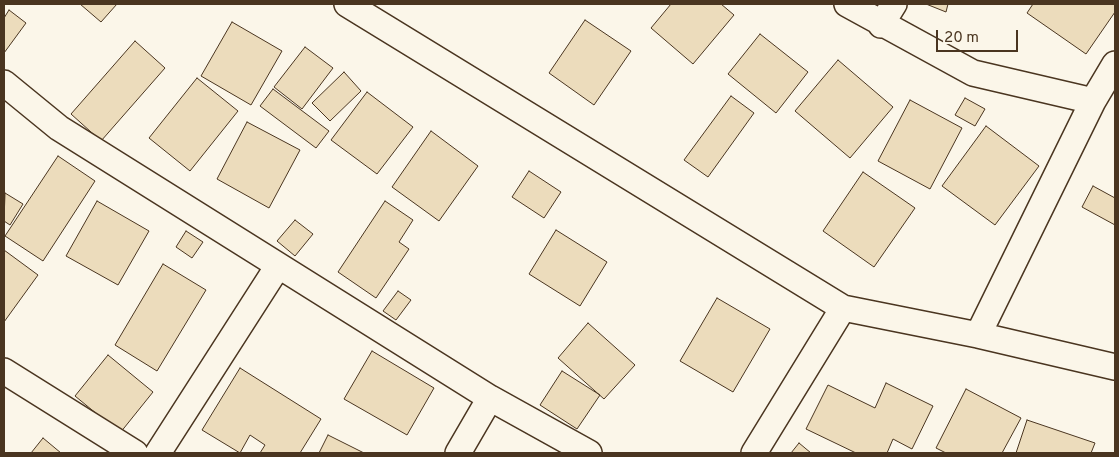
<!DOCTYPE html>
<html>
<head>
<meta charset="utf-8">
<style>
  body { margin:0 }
  #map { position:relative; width:1119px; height:457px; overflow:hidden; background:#fbf6e9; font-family:Overpass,sans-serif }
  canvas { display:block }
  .frame { position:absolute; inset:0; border:5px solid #4a3520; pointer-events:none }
  .scale { position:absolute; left:936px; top:30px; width:82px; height:22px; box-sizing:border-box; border:2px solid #4a3520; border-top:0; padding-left:6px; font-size:15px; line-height:18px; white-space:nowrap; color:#4a3520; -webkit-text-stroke:4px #fbf6e9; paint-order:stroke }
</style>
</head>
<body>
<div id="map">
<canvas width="1119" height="457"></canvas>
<div class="frame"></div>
<div class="scale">20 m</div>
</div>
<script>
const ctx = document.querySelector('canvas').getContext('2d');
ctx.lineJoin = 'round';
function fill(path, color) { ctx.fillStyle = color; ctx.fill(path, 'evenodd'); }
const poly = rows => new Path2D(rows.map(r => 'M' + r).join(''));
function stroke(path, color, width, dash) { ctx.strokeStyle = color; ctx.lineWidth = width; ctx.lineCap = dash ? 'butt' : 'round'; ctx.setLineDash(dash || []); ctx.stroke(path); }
const building = poly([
  [80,4,117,4,101,22,80,4],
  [671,4,721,4,734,15,693,64,651,28,671,4],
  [926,4,948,4,946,12,926,4],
  [1033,4,1115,4,1115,12,1086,54,1027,13,1033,4],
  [9,10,26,23,4,53,4,18,9,10],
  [585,20,631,51,594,105,549,73,585,20],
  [232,22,282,51,251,105,201,76,232,22],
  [760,34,808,72,776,113,728,74,760,34],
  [135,41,165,68,101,141,71,114,135,41],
  [305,47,333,68,302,109,274,87,305,47],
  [838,60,893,107,850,158,795,111,838,60],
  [344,72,361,91,330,121,312,103,344,72],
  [197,78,238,111,190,171,149,138,197,78],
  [273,89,329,131,316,148,260,106,273,89],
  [367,92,413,127,377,174,331,140,367,92],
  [731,96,754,113,708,177,684,160,731,96],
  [965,98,985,109,975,126,955,115,965,98],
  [910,100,962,128,930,189,878,161,910,100],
  [247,122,300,150,269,208,217,179,247,122],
  [986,126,1039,166,995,225,942,186,986,126],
  [431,131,478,166,439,221,392,187,431,131],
  [58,156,95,181,43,261,5,236,58,156],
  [529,171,561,192,544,218,512,197,529,171],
  [863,172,915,208,874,267,823,231,863,172],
  [1093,186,1115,198,1115,225,1082,207,1093,186],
  [5,193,23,204,10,225,4,221,5,193],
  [97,201,149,231,118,285,66,256,97,201],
  [385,201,413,220,399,242,409,249,376,298,338,272,385,201],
  [295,220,313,234,295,256,277,241,295,220],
  [556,230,607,262,580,306,529,274,556,230],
  [186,231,203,242,192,258,176,247,186,231],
  [4,250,38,275,4,322,4,250],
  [163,264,206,290,157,371,115,345,163,264],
  [398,291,411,300,396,320,383,311,398,291],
  [717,298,770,329,733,392,680,361,717,298],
  [588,323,635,365,604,399,558,358,588,323],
  [372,351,434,388,407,435,344,399,372,351],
  [108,355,153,392,120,433,75,396,108,355],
  [240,368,321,419,300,453,260,453,265,445,250,435,240,453,202,430,240,368],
  [562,371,600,395,577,429,540,405,562,371],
  [886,383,933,406,912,449,893,439,887,453,856,453,806,429,828,385,875,408,886,383],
  [966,389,1021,418,1002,453,946,453,936,448,966,389],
  [1027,420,1095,443,1091,453,1016,453,1027,420],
  [328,435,364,453,319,453,328,435],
  [43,438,61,453,31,453,43,438],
  [799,443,811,453,791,453,799,443]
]);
fill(building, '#ecdcbc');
stroke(building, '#4a3520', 1);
const minor = poly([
  [347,4,843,308,978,335,1115,367],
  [847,4,973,73,1093,101],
  [881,25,894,4],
  [4,83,59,128,490,398,589,453],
  [978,335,1093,101,1115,64],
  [4,371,135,453],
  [158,453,278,266],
  [458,453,490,398],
  [754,453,843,308]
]);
stroke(minor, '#4a3520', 28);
stroke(minor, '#fbf6e9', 25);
</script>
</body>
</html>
